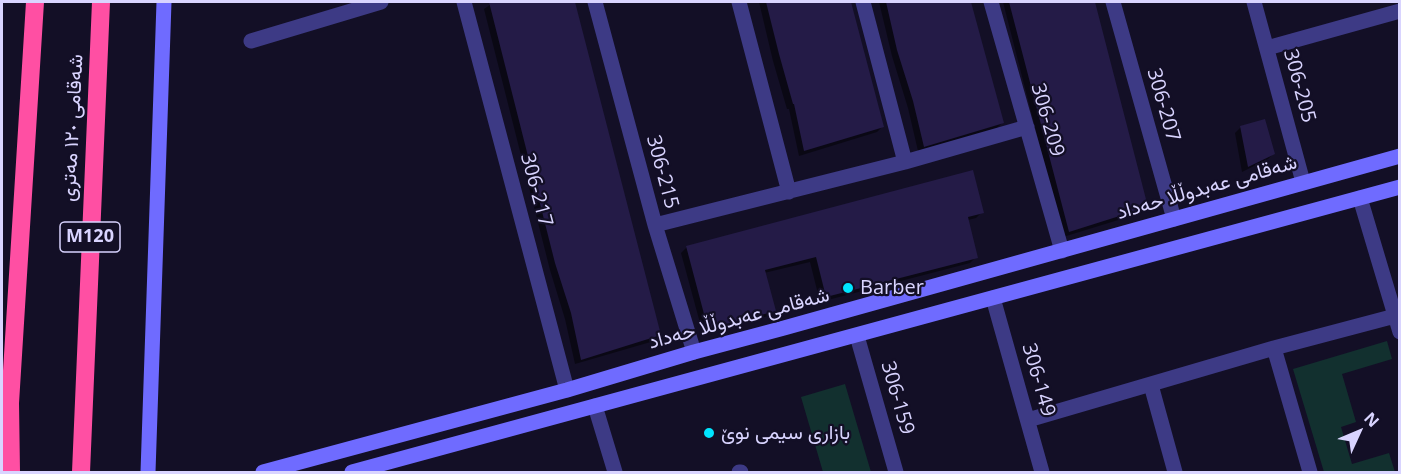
<!DOCTYPE html>
<html>
<head>
<meta charset="utf-8">
<style>
  body { margin:0 }
  #map { position:relative; width:1401px; height:474px; overflow:hidden; background:#130f26; font-family:"Open Sans",sans-serif }
  canvas { display:block }
  .frame { position:absolute; inset:0; border:3px solid #d9d4ff; pointer-events:none }
  .north { position:absolute; left:1329px; top:402px; width:60px; height:60px; -webkit-text-stroke:4px #130f26; paint-order:stroke; rotate:46deg; font-size:16px; font-weight:700; line-height:24px; text-align:center; color:#d9d4ff }
  .north::after { content:''; display:block; margin:auto; width:21px; height:27px; background:#d9d4ff; clip-path:polygon(50% 0,100% 100%,50% 72%,0 100%) }
</style>
</head>
<body>
<div id="map">
<canvas width="1401" height="474"></canvas>
<div class="frame"></div>
<div class="north">N</div>
</div>
<script>
const ctx = document.querySelector('canvas').getContext('2d');
ctx.lineJoin = 'round';
function fill(path, color) { ctx.fillStyle = color; ctx.fill(path, 'evenodd'); }
const poly = rows => new Path2D(rows.map(r => 'M' + r).join(''));
function stroke(path, color, width, dash) { ctx.strokeStyle = color; ctx.lineWidth = width; ctx.lineCap = dash ? 'butt' : 'round'; ctx.setLineDash(dash || []); ctx.stroke(path); }
function drawText(font, color, halo, rows, align = 'center') {
  ctx.font = font + ' "Open Sans",Vazirmatn,sans-serif'; ctx.lineWidth = 4.5; ctx.setLineDash([]); ctx.textBaseline = 'middle'; ctx.strokeStyle = halo; ctx.fillStyle = color; for (const [text, x, y, turn = 0] of rows) {
    ctx.save(); ctx.translate(x, y); ctx.rotate((+turn || 0) * Math.PI / 180); ctx.textAlign = isNaN(turn) ? turn : align; if (halo) ctx.strokeText(text, 0, 0); ctx.fillText(text, 0, 0); ctx.restore();
  }
}
fill(poly([
  [1387,341,1392,359,1342,374,1356,422,1341,427,1352,464,1389,453,1395,472,1324,472,1293,369],
  [845,384,871,472,823,472,801,397]
]), '#12302f');
fill(poly([
  [494,2,573,2,659,335,654,341,575,364,565,319,550,270,484,9],
  [759,2,850,2,883,126,877,132,799,156,789,109,787,109,773,61],
  [879,2,970,2,1002,123,996,129,918,151,908,108,892,56],
  [1003,2,1093,2,1147,207,1141,213,1063,237],
  [1241,127,1274,153,1268,159,1242,172,1235,133],
  [982,212,976,218,968,220,976,257,970,263,820,302,810,262,764,273,774,310,768,316,703,334,681,253,687,247]
]), '#0007');
fill(poly([
  [489,2,575,2,661,335,581,360,571,313,555,263],
  [766,2,851,2,884,127,804,151,794,104,793,104,779,54],
  [886,2,971,2,1004,123,924,147,913,101,897,50],
  [1009,2,1095,2,1148,207,1069,232],
  [1265,119,1275,154,1248,167,1240,126],
  [973,170,984,213,968,217,978,258,826,297,816,257,765,270,776,311,708,329,686,246]
]), '#241b47');
stroke(poly([
  [464,2,567,390],
  [595,2,655,225,694,352],
  [739,2,789,192],
  [863,2,905,162],
  [991,2,1062,251],
  [1113,2,1174,219],
  [1254,2,1303,182],
  [251,41,381,2],
  [1267,48,1400,11],
  [1360,198,1400,332],
  [655,225,905,162,1027,127],
  [993,298,1042,472],
  [857,336,896,472],
  [1274,348,1310,472],
  [1151,385,1175,472],
  [595,406,615,472],
  [1028,420,1274,348,1395,316],
  [739,472,741,472]
]), '#3d3a85', 15);
stroke(poly([
  [148,472,164,2],
  [263,472,567,390,694,352,784,328,1400,156],
  [352,472,1400,187]
]), '#6f6bff', 15);
stroke(poly([
  [11,472,10,403,35,2],
  [81,472,101,2]
]), '#ff4fa3', 18);
for (const [x, y, r, color] of [
  [848,288,6,"#00e5ff"],
  [709,433,6,"#00e5ff"]
]) { const dot = new Path2D(); dot.arc(x, y, r, 0, 2 * Math.PI); ctx.fillStyle = color; ctx.fill(dot); stroke(dot, '#130f26', 2); }
for (const [x, y, w] of [
  [90,237,60]
]) { const box = new Path2D(); box.roundRect(x - w / 2, y - 15, w, 30, 4.5); ctx.fillStyle = '#130f26'; ctx.fill(box); stroke(box, '#d9d4ff', 1.5); }
drawText('bold 18px', '#d9d4ff', null, [
  ["M120",90,237]
]);
drawText('20px', '#d9d4ff', '#130f26', [
  ["306-205",1299,86,75],
  ["306-207",1163,105,74],
  ["306-209",1047,120,74],
  ["شەقامی ١٢٠ مەتری",73,128,-87],
  ["306-215",662,172,75],
  ["شەقامی عەبدوڵڵا حەداد",1207,188,-16],
  ["306-217",536,190,75],
  ["شەقامی عەبدوڵڵا حەداد",739,319,-15],
  ["306-149",1038,380,74],
  ["306-159",897,398,74]
]);
drawText('20px', '#d9d4ff', '#130f26', [
  ["Barber",860,288],
  ["بازاری سیمی نوێ",721,433]
], 'left');
</script>
</body>
</html>
